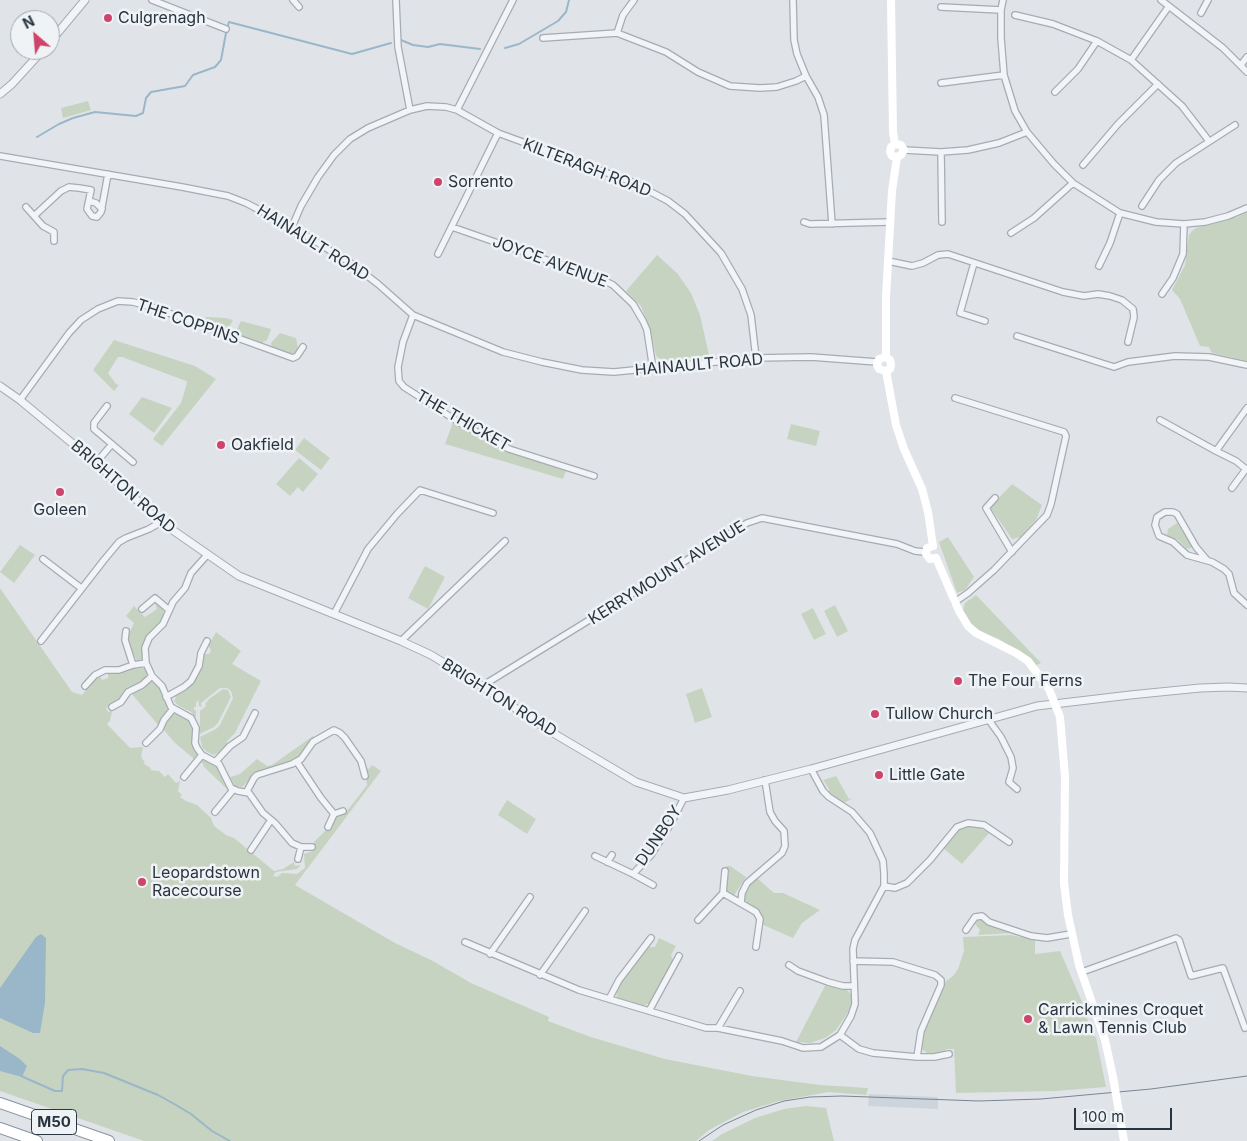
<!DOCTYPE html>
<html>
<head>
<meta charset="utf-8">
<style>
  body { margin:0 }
  #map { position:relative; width:1247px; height:1141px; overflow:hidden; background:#e0e4e9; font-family:Inter,sans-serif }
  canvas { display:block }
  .north { position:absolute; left:10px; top:10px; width:50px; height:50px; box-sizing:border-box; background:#eff3f6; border:1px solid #9fa7ad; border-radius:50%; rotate:333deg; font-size:14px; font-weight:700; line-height:20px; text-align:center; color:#283440 }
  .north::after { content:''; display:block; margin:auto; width:18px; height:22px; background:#ce446a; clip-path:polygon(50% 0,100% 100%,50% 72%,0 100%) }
  .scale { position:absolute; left:1074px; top:1108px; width:98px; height:22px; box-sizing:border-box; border:2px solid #283440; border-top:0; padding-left:6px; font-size:15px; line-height:18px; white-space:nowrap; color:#283440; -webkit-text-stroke:4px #eff3f6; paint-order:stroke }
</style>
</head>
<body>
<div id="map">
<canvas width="1247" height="1141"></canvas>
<div class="north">N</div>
<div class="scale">100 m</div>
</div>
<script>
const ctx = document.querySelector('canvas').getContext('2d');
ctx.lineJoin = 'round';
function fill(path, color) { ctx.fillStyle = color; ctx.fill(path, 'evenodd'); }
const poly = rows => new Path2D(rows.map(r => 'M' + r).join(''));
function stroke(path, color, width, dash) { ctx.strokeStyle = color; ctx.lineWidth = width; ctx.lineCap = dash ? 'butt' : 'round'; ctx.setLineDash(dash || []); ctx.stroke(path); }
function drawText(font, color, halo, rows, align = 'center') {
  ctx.font = font + ' Inter,sans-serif'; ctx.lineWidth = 5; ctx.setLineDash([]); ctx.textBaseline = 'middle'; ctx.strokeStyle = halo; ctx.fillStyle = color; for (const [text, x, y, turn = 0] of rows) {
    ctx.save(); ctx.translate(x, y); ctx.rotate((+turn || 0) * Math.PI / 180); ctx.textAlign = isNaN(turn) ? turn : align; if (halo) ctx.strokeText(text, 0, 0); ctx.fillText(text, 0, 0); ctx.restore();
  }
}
fill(poly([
  [869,1094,938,1097,938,1109,868,1106]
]), '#ced4db');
fill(poly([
  [88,101,91,110,63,118,61,108],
  [1247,212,1247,361,1212,353,1209,347,1200,346,1180,299,1172,290,1185,265,1189,235,1192,231,1196,228,1237,217],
  [657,255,677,273,691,293,700,315,709,355,707,356,663,361,656,356,651,332,641,306,626,291],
  [206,317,225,318,233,320,229,327,226,330,205,323],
  [241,321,271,329,267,340,262,343,237,334,237,329],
  [280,333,296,338,298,348,296,353,291,354,272,347,271,343],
  [114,340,195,366,216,379,162,446,153,439,181,403,187,383,186,381,122,357,118,357,108,373,116,384,119,385,114,391,93,370],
  [142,397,172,408,154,433,129,414],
  [453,422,490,443,566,471,563,479,445,444],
  [791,424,820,431,816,446,787,439],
  [304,438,330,458,321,470,295,450],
  [299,458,318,474,303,492,298,487,290,496,276,484],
  [1012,484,1042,505,1036,520,1021,537,1012,539,990,507],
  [1177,523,1192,546,1190,549,1188,548,1187,549,1178,540,1167,535,1168,529],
  [948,537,974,577,965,590,957,593,939,542],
  [20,545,35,555,14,583,0,572],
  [425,566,445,577,428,609,408,598],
  [0,588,72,692,82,695,95,679,100,676,102,680,108,678,108,673,120,672,131,669,143,668,147,670,148,676,145,680,124,691,118,701,106,708,108,712,112,711,110,721,107,724,130,748,143,747,141,757,143,758,142,759,145,762,144,764,151,768,150,770,159,771,165,777,168,774,176,783,180,781,178,791,182,795,180,797,186,801,197,805,211,818,214,826,226,835,234,838,274,871,283,869,294,862,295,866,301,865,297,869,276,872,273,876,277,877,282,873,297,874,305,868,304,854,313,851,314,842,328,828,330,829,335,817,344,814,351,806,367,785,365,767,369,769,372,765,381,771,295,885,395,943,431,960,471,983,549,1017,548,1021,591,1037,665,1059,752,1076,820,1085,868,1088,866,1095,828,1092,779,1101,743,1112,709,1130,696,1141,144,1141,0,1091],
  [976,595,1041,663,1035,666,1012,647,999,639,973,629,962,614,965,603],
  [155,603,163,610,164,615,160,624,147,638,143,647,142,659,137,661,128,642,127,638,134,623,126,616,134,606,145,617,157,609],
  [835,605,848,631,837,637,824,611],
  [813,608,826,634,814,640,801,614],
  [216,632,241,651,232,664,261,681,235,733,227,741,227,746,218,754,217,753,214,755,207,752,202,747,200,737,216,729,220,725,233,698,231,691,227,688,220,688,201,703,202,707,199,706,198,700,196,703,196,707,194,707,194,710,196,710,196,718,191,712,179,706,174,701,176,697,174,696,188,688,196,679,204,654,209,654,211,650,208,646],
  [152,681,160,687,163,699,168,708,159,726,131,693],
  [702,688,712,717,695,723,686,694],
  [223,689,228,690,231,697,218,723,214,727,200,734,200,711,206,706,205,704,209,699],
  [174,713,186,717,193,727,193,743,197,754,194,759,174,742,163,729,166,722],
  [313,736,314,738,295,760,288,764,252,777,242,787,235,786,230,777,240,774,257,759,267,766,272,765],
  [202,759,216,766,228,790,203,766,204,765,200,761],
  [836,776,849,799,854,798,843,803,829,792,829,789,823,780],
  [507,800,536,819,527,834,498,815],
  [967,826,980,828,989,833,962,864,943,848,956,831],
  [726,866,730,866,746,877,733,897,726,898,725,880,729,874,729,871],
  [757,878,774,893,783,893,820,910,802,923,793,938,761,924,761,919,746,907,741,898,746,889],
  [980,918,995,928,1013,933,978,935,980,930,975,924,978,919],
  [1011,935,1035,940,1035,954,1060,951,1083,1004,1092,1035,1096,1037,1106,1087,1056,1091,956,1093,954,1049,947,1049,940,1054,927,1053,922,1049,921,1045,924,1031,938,997,946,981,953,976,958,969,964,951,963,937],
  [659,938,676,946,671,955,673,961,649,1003,644,1006,617,998,616,990,620,984,646,949,648,947,655,947],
  [826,984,847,990,851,994,851,1004,847,1014,836,1030,825,1038,810,1043,796,1042],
  [806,1106,826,1108,834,1141,712,1141,722,1134,755,1118,784,1109]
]), '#c7d3c1');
fill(poly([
  [41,934,46,938,45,1003,40,1033,33,1033,0,1018,0,988,36,937],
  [0,1046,20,1059,27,1066,22,1077,0,1071]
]), '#9ab7c9');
stroke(poly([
  [228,25,229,22,352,54,391,43],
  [401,40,413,45,428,47,440,44,480,49],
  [505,48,519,44,558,21,566,12,569,0],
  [37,137,59,124,73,118,95,112,136,116,143,113,146,98,151,92,185,86,193,75,215,67,221,60,226,33],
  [21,1076,55,1091,62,1091,63,1076,68,1070,82,1069,104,1073,158,1095,176,1105,191,1114,212,1131,230,1141]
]), '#9ab7c9', 2);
const minor = poly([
  [152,0,226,29],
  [293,0,299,7],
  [396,0,398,47,410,110],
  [793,0,794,40,797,54,806,76,818,97,824,115,832,224],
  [1003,0,1001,10,1001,38,1004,75,1015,111,1027,132,1054,164,1073,183,1120,213,1156,222,1184,224,1205,222,1228,216,1247,208],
  [1161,0,1223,48,1247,72],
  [941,7,1001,10],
  [1201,13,1208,0],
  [1015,15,1053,24,1097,41,1131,60,1182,106,1209,141],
  [617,33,623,15,634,0],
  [543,38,617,33,666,52,698,72,730,86,760,88,777,87,796,81,806,76],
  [1131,60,1169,6],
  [1241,65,1247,57],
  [941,83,1004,75],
  [1055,92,1078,69,1097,41],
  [457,110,513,0],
  [498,133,632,182,668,201,685,214,721,253,742,289,751,315,756,358],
  [904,150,941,152,968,150,999,143,1027,132],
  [941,152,942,222],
  [0,156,182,187,228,196,246,203,292,227,352,264,378,284,413,315,503,352,542,362,582,370,614,372,756,358,811,357,877,362],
  [1083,165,1118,124,1158,84],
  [89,201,96,203,102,209],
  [1142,206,1159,180,1176,163,1235,125],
  [26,207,43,226,54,232,54,241],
  [34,216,61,191,69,187,79,188,91,190,87,209,92,216,97,217,101,212,108,174],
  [804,222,810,224,890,222],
  [292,227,301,206,318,177,334,155,350,139,368,128,410,110,427,106,446,107,457,110,498,133,438,254],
  [452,227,601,279,613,285,633,304,643,321,647,330,653,369],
  [1011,233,1034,218,1073,183],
  [888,261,912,266,923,263,938,255,948,254,1063,292,1084,296,1098,294,1110,296,1122,300,1133,309,1134,317,1128,342],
  [974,263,960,313,985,321],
  [1099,266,1110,243,1120,213],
  [1162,294,1173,278,1183,254,1184,224],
  [413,315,403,342,398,367,399,381,404,387,460,423,509,449,594,476],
  [1017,336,1114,367,1128,362,1175,356,1209,357,1247,365],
  [20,400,69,333,81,320,98,309,118,301,133,302,152,307,293,358,297,356,303,347],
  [107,406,94,423,94,429,133,462],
  [1160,420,1216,451,1247,408],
  [1216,451,1236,461,1246,469,1232,488],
  [96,463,112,444],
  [995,498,986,508,1012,552],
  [208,554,191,573,185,588,173,602,163,624,149,638,145,648,146,663,152,676,162,686,171,707,191,718,196,728,195,743,197,748,202,755,219,764,231,788,238,791,249,793,263,813,275,823,292,843,301,847,312,847],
  [43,559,81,588],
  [1207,560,1196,547,1177,514,1173,512,1165,512,1157,517,1155,525,1159,536,1173,542,1187,555,1212,562,1224,569,1229,574,1234,593,1247,605],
  [955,602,968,593,994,570,1047,515,1051,504,1066,436,1064,432,955,398],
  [142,609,155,598,169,610],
  [334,614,368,549,397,514,420,490,493,513],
  [126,631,125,640,133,665],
  [41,641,104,560,119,542,126,538,149,529,161,522],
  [401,641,505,541],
  [85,686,95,675,105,670,119,670,133,665,146,663],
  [482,686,747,523,762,518,897,544,915,551,925,552],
  [166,697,184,687,191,681,199,666,201,653,207,641],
  [112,707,121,702,128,692,142,685,152,676],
  [988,719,1001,737,1011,757,1013,768,1009,782,1017,789],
  [146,743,160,729,164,720,173,709],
  [216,761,230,746,243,737,255,713],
  [297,762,321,798,334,814],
  [184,777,202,755],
  [247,791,254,778,257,775,292,764,301,759,313,742,334,730,340,733,345,738,361,761,365,776],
  [215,812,233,790],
  [328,827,334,814,343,811],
  [251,850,271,820],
  [595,856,633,874,653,885],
  [298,859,301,847],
  [607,862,612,855],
  [633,874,651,855,670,825,684,798],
  [884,886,895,888,907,883,930,860,957,827,968,823,984,825,1009,842],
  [723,893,756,912,760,919,756,947],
  [741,903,742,893,747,883,782,853,785,846,784,831,775,821,770,812,765,780],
  [698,920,723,893,725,871],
  [966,930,975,917,982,916,989,922,1031,936,1047,938,1071,934],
  [465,942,579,990,649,1011,706,1028,718,1028,782,1041,803,1048,821,1047,840,1035,851,1016,855,1004,853,949,855,940,884,886,884,874,883,861,870,833,852,812,829,797,823,791,811,769],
  [490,954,530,897],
  [853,961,893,962,935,975,941,980,941,985,921,1031,917,1057],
  [789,965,798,971,828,982,843,986,854,986],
  [1082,972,1176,938,1179,940,1191,976,1223,968,1245,1028],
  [540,975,585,911],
  [609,999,619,980,651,938],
  [649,1011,679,956],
  [718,1028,740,991],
  [840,1035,859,1049,873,1053,917,1057,934,1057,949,1054]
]);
const tertiary = poly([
  [50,42,85,0],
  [0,94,12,84,43,50],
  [0,386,20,400,96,463,161,522,239,576,401,641,431,655,482,686,548,730,636,782,684,798,728,790,811,769,1037,706,1130,695,1200,688,1228,687,1247,688]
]);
const motorway = poly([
  [0,1103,109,1141],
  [0,1128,37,1141]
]);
stroke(minor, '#a5acb3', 8);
stroke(tertiary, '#a5acb3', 9);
stroke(motorway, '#87939f', 12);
stroke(minor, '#f2f4f7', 5.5);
stroke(tertiary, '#f2f4f7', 7);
stroke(poly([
  [891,0,893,132,895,144],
  [895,144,901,145,904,150,901,155,897,157],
  [895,144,891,147,890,152,892,156,897,157],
  [886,357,886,297,892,191,897,157],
  [886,371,896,425,904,449,922,489,928,512,933,546],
  [886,371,879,369,877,365,879,359,886,357],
  [886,371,890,369,891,365,890,360,886,357],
  [933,546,927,548,926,554,930,559,936,558],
  [936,558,959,611,968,626,976,633,1016,653,1028,661,1049,689,1060,717,1065,777,1064,883,1068,915,1079,965,1105,1040,1113,1077],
  [1119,1112,1124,1141]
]), '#fff', 8);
stroke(motorway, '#fff', 10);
stroke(poly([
  [699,1141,723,1125,756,1110,784,1101,810,1097,842,1096,979,1101,1041,1099,1151,1089,1247,1076]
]), '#798692', 1);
stroke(poly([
  [1113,1077,1119,1112]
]), '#fff', 8);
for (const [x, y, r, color] of [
  [108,18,5,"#ce446a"],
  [438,182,5,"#ce446a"],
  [221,445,5,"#ce446a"],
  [60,492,5,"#ce446a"],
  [958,681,5,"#ce446a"],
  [875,714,5,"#ce446a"],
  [879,775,5,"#ce446a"],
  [142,882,5,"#ce446a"],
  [1028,1019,5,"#ce446a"]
]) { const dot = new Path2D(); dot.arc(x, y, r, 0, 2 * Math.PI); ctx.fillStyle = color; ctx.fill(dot); stroke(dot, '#eff3f6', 2); }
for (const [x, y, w] of [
  [54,1122,45]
]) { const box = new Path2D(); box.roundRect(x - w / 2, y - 12.5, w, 25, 4); ctx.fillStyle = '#eff3f6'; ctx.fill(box); stroke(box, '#283440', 1); }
drawText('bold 15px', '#283440', null, [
  ["M50",54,1122]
]);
drawText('16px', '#283440', '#eff3f6', [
  ["Culgrenagh",118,18],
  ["Sorrento",448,182],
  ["Oakfield",231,445],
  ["Goleen",60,510,"center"],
  ["The Four Ferns",968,681],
  ["Tullow Church",885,714],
  ["Little Gate",889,775],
  ["Leopardstown",152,873],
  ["Racecourse",152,891],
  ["Carrickmines Croquet",1038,1010],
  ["& Lawn Tennis Club",1038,1028]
], 'left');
drawText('16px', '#283440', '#eff3f6', [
  ["KILTERAGH ROAD",587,168,21],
  ["HAINAULT ROAD",313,243,32],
  ["JOYCE AVENUE",550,262,20],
  ["THE COPPINS",188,322,19],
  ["HAINAULT ROAD",699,365,-5],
  ["THE THICKET",463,421,30],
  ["BRIGHTON ROAD",123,487,41],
  ["KERRYMOUNT AVENUE",667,573,-32],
  ["BRIGHTON ROAD",499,698,32],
  ["DUNBOY",659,836,-56]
]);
</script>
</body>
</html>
